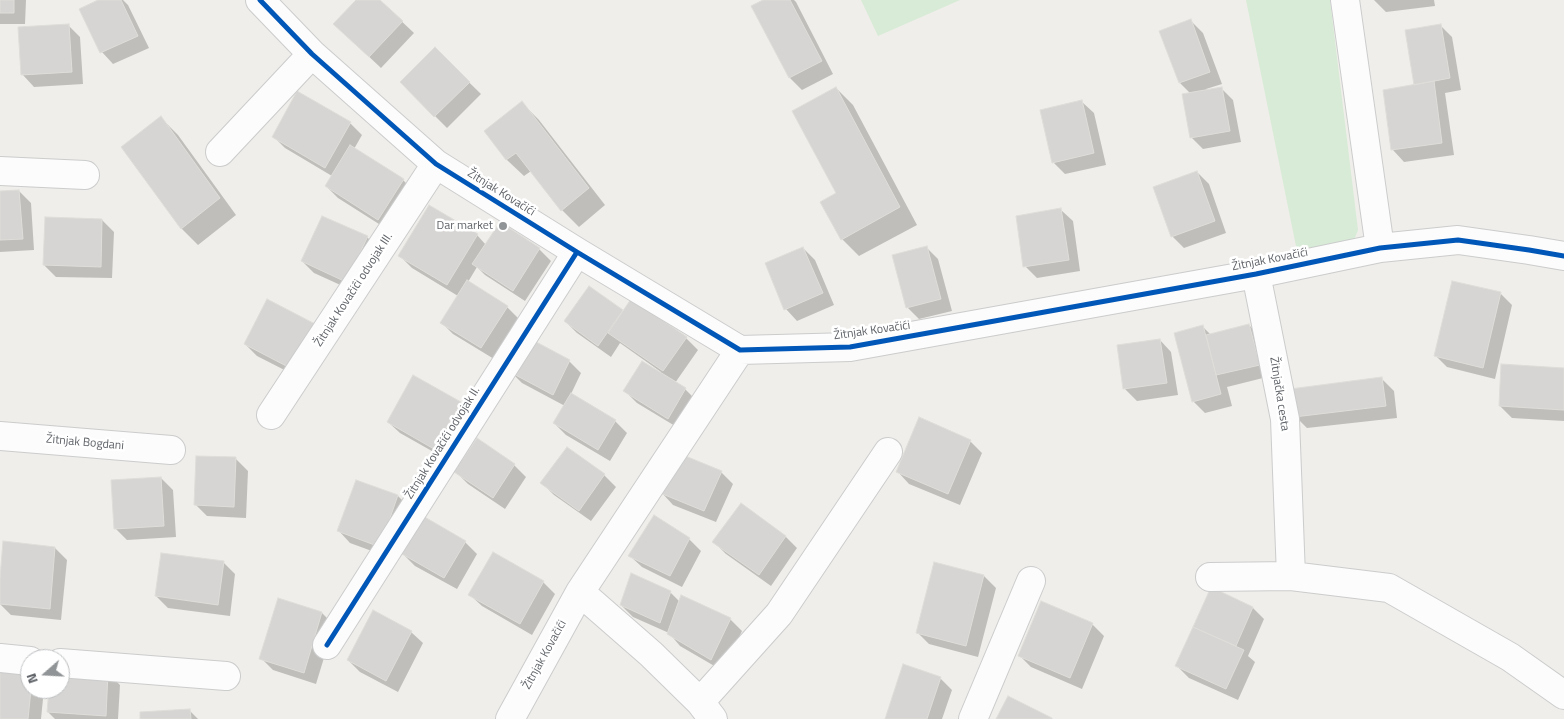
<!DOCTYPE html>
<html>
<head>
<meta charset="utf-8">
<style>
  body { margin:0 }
  #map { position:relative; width:1564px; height:719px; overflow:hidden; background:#efeeea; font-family:"Titillium Web",sans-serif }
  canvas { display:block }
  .north { position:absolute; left:20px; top:649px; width:50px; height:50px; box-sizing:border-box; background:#fff; border:1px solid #bfc1c3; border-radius:50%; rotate:251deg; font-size:14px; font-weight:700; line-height:20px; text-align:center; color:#5f6368 }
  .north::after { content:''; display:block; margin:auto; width:18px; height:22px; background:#919496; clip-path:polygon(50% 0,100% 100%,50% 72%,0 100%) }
</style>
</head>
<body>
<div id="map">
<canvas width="1564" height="719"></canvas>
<div class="north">N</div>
</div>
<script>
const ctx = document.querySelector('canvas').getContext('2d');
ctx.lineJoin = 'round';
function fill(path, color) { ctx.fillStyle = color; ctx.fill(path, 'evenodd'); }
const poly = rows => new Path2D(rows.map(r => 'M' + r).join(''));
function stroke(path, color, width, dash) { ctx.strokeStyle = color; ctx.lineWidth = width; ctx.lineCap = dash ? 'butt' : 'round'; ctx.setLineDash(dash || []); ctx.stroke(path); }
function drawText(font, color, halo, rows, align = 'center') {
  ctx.font = font + ' "Titillium Web",sans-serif'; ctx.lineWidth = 5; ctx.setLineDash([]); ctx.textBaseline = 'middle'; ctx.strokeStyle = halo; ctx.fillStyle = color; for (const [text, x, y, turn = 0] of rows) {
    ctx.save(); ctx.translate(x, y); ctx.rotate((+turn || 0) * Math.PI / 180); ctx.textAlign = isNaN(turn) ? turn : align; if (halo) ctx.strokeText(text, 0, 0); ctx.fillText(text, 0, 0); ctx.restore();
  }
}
fill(poly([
  [861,0,960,0,878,36],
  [1246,0,1330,0,1358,230,1354,240,1298,256]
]), '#d8ebd6');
fill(poly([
  [0,0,26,0,25,24,0,24],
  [101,0,123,0,128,5,149,48,113,64,102,52,80,10],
  [357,0,379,0,414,33,381,68,347,36],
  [766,0,794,0,796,2,833,74,802,90,790,78,753,7],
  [1374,0,1434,0,1435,6,1386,12],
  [1191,21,1203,33,1222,84,1206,89,1207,90,1221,88,1233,100,1241,142,1203,149,1191,137,1190,93,1180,83],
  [68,25,80,37,83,84,34,87,23,75],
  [1440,25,1452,37,1461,90,1445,93,1454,155,1404,162,1393,150,1415,86],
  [435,49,481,94,447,128,401,82],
  [836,88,853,105,917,225,859,256,842,239,838,194],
  [298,93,351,124,362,135,354,149,403,180,415,192,390,231,338,198,326,186,332,176,285,148,273,136],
  [1082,102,1094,113,1106,165,1065,174,1053,162],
  [522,103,539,120,605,205,579,227,562,210,531,171,524,176,507,160,485,131],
  [161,118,178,135,236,215,198,245,181,228],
  [1197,172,1209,184,1226,233,1184,248,1172,236],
  [19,191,31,203,34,250,0,252,0,192],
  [1061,210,1073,221,1080,271,1037,278,1025,266],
  [102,220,114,232,112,278,56,277,44,265],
  [500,224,539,249,551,261,525,301,485,275,477,267,468,282,507,307,519,319,494,359,453,334,441,322,458,296,412,268,400,256,477,235,486,245],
  [367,237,379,249,358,293,314,273,302,261],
  [926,247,938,259,952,311,919,319,907,307],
  [803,248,815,260,834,305,797,321,786,309],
  [589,288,624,312,686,338,698,350,675,383,685,389,697,401,680,429,637,403,625,391,661,372,620,343,611,357,577,333,565,321],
  [1500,293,1512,305,1495,379,1447,367,1435,355],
  [1249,325,1261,337,1271,376,1227,387,1232,406,1205,413,1193,401,1203,327,1211,335],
  [317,326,306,381,257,356,245,344],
  [1160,340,1171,352,1178,395,1137,401,1125,389,1119,346],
  [569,361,581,373,571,394,615,421,627,433,610,461,566,435,554,423,565,406,522,383,510,371],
  [1564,369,1564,421,1512,418,1500,406],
  [1382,379,1394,391,1397,418,1307,428,1295,416],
  [460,403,472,415,446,459,400,433,388,422],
  [970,441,982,453,960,505,909,484,898,472],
  [236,459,248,471,246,518,207,516,195,504],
  [514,465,526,477,505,509,468,484,456,472],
  [721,472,733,484,716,522,673,505,662,493],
  [604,475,616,487,591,521,554,495,542,483],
  [161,478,173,490,176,537,127,540,115,528],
  [357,481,398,496,410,508,391,558,350,543,339,531],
  [741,505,786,537,797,548,771,586,726,554,714,542],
  [689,539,701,551,682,587,642,567,630,556],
  [465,542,477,554,457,589,415,566,403,554],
  [55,548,67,560,61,620,11,615,0,604,0,591],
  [493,553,543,582,555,594,532,635,482,606,470,595],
  [223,562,235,574,230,616,168,608,156,596],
  [935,563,984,576,996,588,978,657,929,644,917,632],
  [1212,589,1253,608,1264,619,1248,656,1255,662,1238,700,1189,678,1177,666],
  [670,592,680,602,730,619,742,631,723,671,680,646,669,633,633,617,621,605],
  [279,600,322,613,334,625,316,684,273,670,261,658],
  [1092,624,1104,636,1082,689,1031,667,1019,655],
  [411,632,423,643,398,692,360,672,348,660],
  [108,673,120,685,118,719,55,719,48,712,50,689,60,689],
  [940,678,952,690,942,719,886,719],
  [30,689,44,689,41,719,0,719],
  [190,711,198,719,141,719]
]), '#0003');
const building = poly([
  [0,0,14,0,14,13,0,13,0,0],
  [98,0,121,0,138,36,100,53,79,9,98,0],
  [356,0,380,0,403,21,369,57,333,24,356,0],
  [763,0,790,0,822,61,789,78,751,6,763,0],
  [1191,19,1210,72,1179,83,1159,31,1191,19],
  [69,24,72,72,21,75,18,27,69,24],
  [1441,24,1450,78,1414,85,1405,30,1441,24],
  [435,47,470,82,434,117,400,82,435,47],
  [1434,81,1442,143,1391,150,1383,90,1434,81],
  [836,87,900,207,841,240,820,202,836,193,792,111,836,87],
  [1222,87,1230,131,1190,138,1182,94,1222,87],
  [297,91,351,122,325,168,272,137,297,91],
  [1082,100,1094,153,1052,163,1040,110,1082,100],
  [522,101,589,188,561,211,516,153,506,160,484,131,522,101],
  [161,116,220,198,181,229,121,147,161,116],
  [350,145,404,179,378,220,325,186,350,145],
  [1197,171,1215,221,1171,237,1153,187,1197,171],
  [19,190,23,239,0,240,0,191,19,190],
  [429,205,478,234,447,285,398,256,429,205],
  [1061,208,1069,260,1023,267,1016,216,1061,208],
  [322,216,368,236,346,282,301,261,322,216],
  [45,217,102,219,101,267,43,265,45,217],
  [500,222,540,248,513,291,472,264,500,222],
  [927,246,941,299,906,308,892,255,927,246],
  [803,247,823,293,784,310,765,263,803,247],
  [467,280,508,306,481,348,440,323,467,280],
  [1452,281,1501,292,1483,368,1434,356,1452,281],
  [589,286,623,310,598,346,564,321,589,286],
  [267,299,317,325,294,370,244,344,267,299],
  [631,299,687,337,663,371,608,333,631,299],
  [1249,324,1260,365,1216,375,1206,335,1249,324],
  [1203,325,1221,394,1192,402,1174,333,1203,325],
  [525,336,570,360,553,395,508,371,525,336],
  [1160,339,1167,383,1123,389,1117,345,1160,339],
  [642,361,686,388,668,419,623,391,642,361],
  [1501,364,1564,368,1564,410,1499,406,1501,364],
  [413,375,461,402,434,449,387,422,413,375],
  [1382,377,1386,406,1294,417,1290,389,1382,377],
  [571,393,616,420,598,450,553,423,571,393],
  [919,417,971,440,948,494,896,472,919,417],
  [477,438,515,464,493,498,454,472,477,438],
  [567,447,605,474,579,511,540,483,567,447],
  [678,453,722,471,704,511,660,493,678,453],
  [196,456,236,457,234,507,194,505,196,456],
  [161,477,164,526,114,529,111,480,161,477],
  [356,480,398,495,380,547,337,531,356,480],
  [741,503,786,536,759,575,712,542,741,503],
  [654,515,690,538,670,576,628,556,654,515],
  [423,516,466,541,444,578,402,554,423,516],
  [3,541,55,547,50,609,0,604,0,578,3,541],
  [493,552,544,581,520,624,468,595,493,552],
  [161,553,224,561,218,605,155,596,161,553],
  [934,562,984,575,966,646,916,633,934,562],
  [631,573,671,591,660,623,620,605,631,573],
  [1211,587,1253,607,1236,646,1193,627,1211,587],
  [681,595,731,618,711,660,667,634,681,595],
  [278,598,322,612,304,673,259,659,278,598],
  [1041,601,1093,623,1070,678,1018,656,1041,601],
  [373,610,412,631,386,681,347,660,373,610],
  [1193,627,1244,650,1226,689,1175,666,1193,627],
  [903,664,941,677,927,719,885,719,903,664],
  [0,667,30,670,31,689,28,719,0,719,0,667],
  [60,668,108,672,106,716,47,712,49,689,60,689,60,668],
  [1008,696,1052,718,1052,719,996,719,1008,696],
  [190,709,191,719,140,719,140,712,190,709]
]);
fill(building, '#d6d5d3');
stroke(building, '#deddd9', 1);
const street = poly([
  [260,0,312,54,436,164,577,252,740,350,850,347,1256,274,1380,248,1458,240,1529,250,1564,256],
  [1345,0,1380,248],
  [220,152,312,54],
  [0,171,85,175],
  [1256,274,1285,419,1291,576],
  [271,415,436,164],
  [0,436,171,450],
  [1210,577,1291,576,1389,588,1510,657,1564,695],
  [580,592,651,654,700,702,713,719],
  [327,645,577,252],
  [0,658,30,661],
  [60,663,226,676],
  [700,702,779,614,888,452],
  [510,719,580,592,740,350],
  [973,719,1031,581]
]);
stroke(street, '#cbcccc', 30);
stroke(street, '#fdfcfc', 28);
stroke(poly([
  [260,0,312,54,436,164,577,252,740,350,850,347,1256,274,1380,248,1458,240,1529,250,1564,256],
  [327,645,577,252]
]), '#0057b8', 5);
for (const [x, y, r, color] of [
  [503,226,5,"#919496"]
]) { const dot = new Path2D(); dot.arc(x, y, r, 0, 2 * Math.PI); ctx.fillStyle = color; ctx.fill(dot); stroke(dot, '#fff', 2); }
drawText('12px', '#5f6368', '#fff', [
  ["Žitnjak Kovačići",501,193,32],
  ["Žitnjak Kovačići",1270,260,-11],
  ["Žitnjak Kovačići odvojak III.",354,290,-57],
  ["Žitnjak Kovačići",872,331,-8],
  ["Žitnjačka cesta",1279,394,81],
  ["Žitnjak Bogdani",85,443,5],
  ["Žitnjak Kovačići odvojak II.",443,443,-58],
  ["Žitnjak Kovačići",545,655,-61]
]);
drawText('12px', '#5f6368', '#fff', [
  ["Dar market",493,226]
], 'right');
</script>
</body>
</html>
